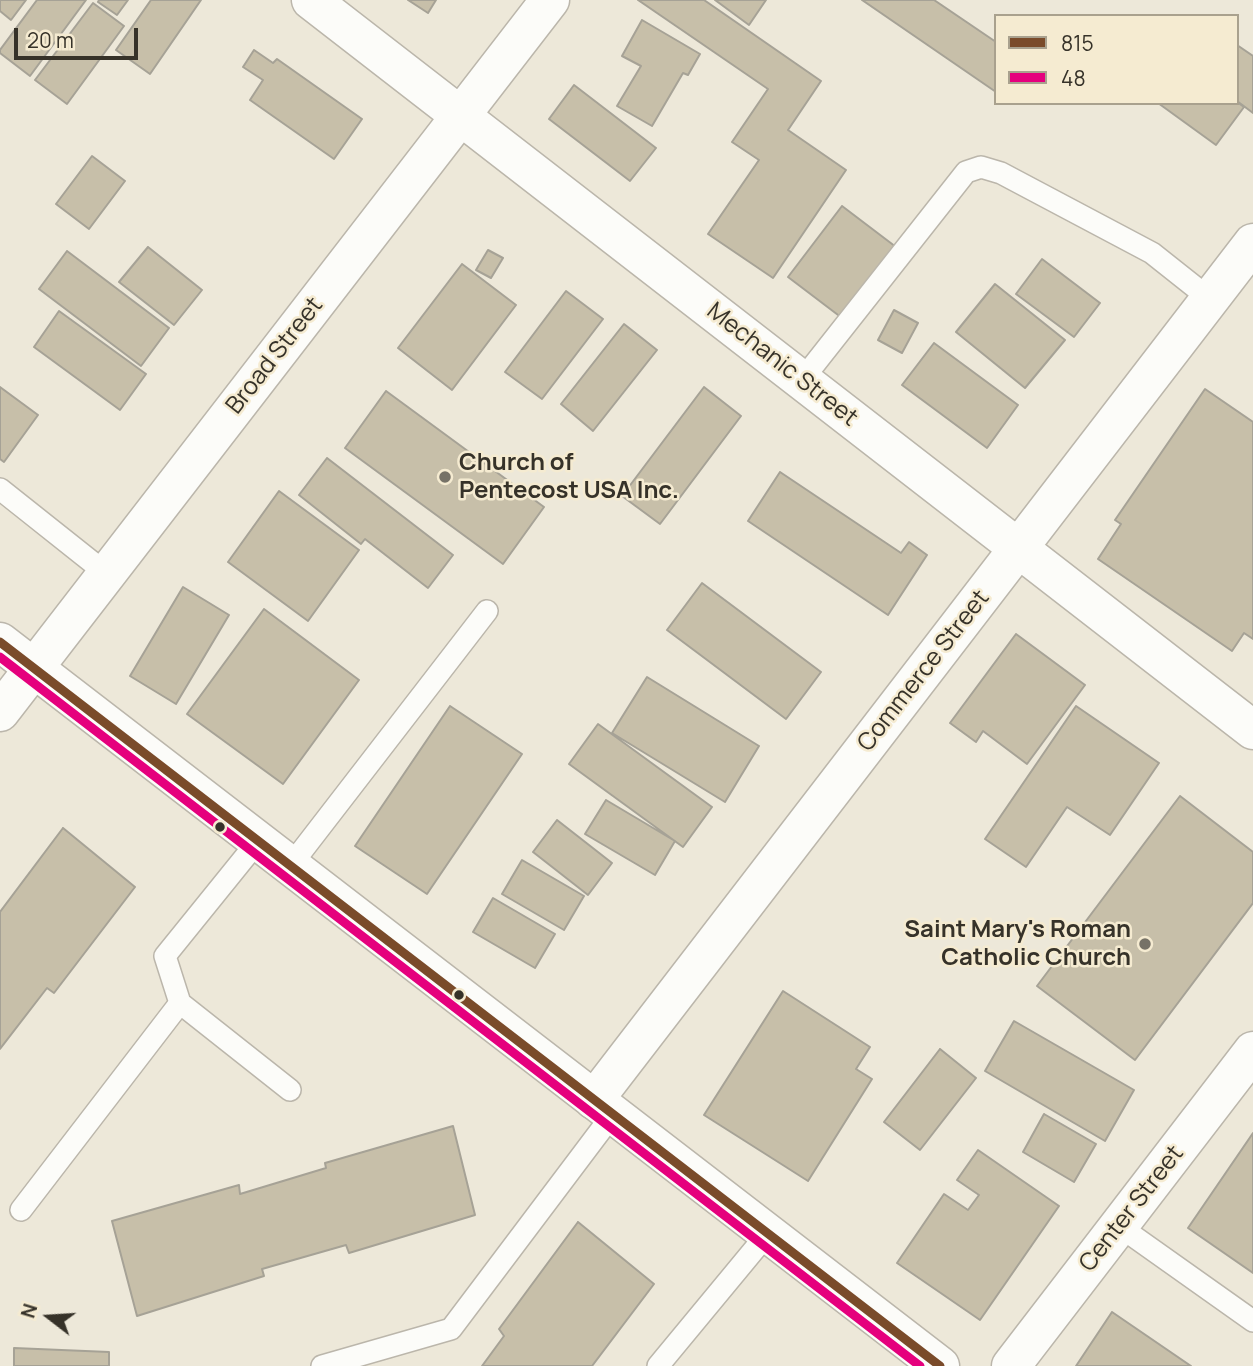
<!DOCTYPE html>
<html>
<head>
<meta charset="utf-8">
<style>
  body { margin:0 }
  #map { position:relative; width:1253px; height:1366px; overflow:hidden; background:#ede8d9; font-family:Manrope,sans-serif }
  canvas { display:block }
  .legend { position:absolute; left:994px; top:14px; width:245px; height:91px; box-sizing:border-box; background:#f5ebd1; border:2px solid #a9a18e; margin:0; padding:9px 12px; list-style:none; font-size:21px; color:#363229 }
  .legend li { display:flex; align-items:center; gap:14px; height:35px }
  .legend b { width:35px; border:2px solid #a9a18e }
  .north { position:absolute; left:14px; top:1282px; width:70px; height:70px; -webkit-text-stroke:5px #f5ebd1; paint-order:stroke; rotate:287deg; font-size:19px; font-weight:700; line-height:28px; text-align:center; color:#363229 }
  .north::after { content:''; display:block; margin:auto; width:24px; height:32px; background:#363229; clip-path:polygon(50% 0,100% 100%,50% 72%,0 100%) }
  .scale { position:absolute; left:14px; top:28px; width:124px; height:32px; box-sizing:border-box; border:4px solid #363229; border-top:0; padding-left:9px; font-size:21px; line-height:24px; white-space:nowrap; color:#363229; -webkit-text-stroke:5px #f5ebd1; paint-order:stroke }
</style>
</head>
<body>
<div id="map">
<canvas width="1253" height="1366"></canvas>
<ul class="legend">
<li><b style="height:9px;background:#7a4b2a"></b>815</li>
<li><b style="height:9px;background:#e5007d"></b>48</li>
</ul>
<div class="north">N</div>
<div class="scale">20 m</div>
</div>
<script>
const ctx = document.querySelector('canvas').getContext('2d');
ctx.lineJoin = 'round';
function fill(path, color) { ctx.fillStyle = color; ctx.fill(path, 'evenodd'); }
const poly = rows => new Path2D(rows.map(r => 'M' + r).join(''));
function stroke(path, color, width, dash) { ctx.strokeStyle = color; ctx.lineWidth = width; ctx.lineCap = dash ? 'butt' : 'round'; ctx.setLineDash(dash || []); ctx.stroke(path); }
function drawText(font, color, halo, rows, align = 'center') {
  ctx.font = font + ' Manrope,sans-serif'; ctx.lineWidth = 5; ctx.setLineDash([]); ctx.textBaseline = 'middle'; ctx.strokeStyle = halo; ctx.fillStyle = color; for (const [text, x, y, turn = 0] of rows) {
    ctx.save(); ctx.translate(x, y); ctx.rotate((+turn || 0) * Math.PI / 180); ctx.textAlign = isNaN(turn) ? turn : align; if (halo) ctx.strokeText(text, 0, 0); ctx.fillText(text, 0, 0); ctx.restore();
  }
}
const building = poly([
  [0,0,26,0,11,20,0,11,0,0],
  [37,0,86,0,30,76,0,53,0,50,37,0],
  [99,0,128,0,117,15,98,2,99,0],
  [151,0,201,0,150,74,116,50,151,0],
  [408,0,436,0,428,13,408,0],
  [638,0,704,0,821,81,788,130,846,170,773,278,708,234,759,160,732,142,768,89,638,0],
  [715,0,766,0,749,25,715,0],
  [862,0,934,0,996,42,996,92,862,0],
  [93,3,124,26,67,104,35,80,93,3],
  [642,20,700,54,688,75,683,73,652,126,617,106,641,66,622,56,642,20],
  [1237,45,1253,56,1253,113,1237,101,1237,45],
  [254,50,273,63,277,59,362,119,334,159,250,100,263,80,243,67,254,50],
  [574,85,656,148,630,181,549,119,574,85],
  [1237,102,1244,107,1216,145,1158,103,1237,102],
  [92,156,125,181,89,229,56,204,92,156],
  [842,206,896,247,842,318,788,277,842,206],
  [148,247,202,290,174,325,119,282,148,247],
  [488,250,503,258,491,278,476,270,488,250],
  [67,251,169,328,141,366,39,289,67,251],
  [1042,259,1100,303,1074,337,1016,294,1042,259],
  [462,264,516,305,452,390,398,348,462,264],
  [995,284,1065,340,1025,388,956,332,995,284],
  [566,291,603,319,542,399,505,372,566,291],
  [894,310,918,323,902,353,878,340,894,310],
  [59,311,146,374,120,410,34,347,59,311],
  [624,324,657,350,593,431,561,404,624,324],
  [934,343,1018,405,987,448,902,385,934,343],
  [0,387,38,415,4,462,0,459,0,387],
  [704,387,741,416,660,524,622,496,704,387],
  [1205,389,1253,422,1253,639,1244,633,1232,651,1098,559,1121,524,1115,520,1205,389],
  [386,391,544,507,503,564,345,448,386,391],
  [327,458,453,555,428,588,365,539,361,544,299,495,327,458],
  [780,472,901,553,909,542,927,555,888,615,748,521,780,472],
  [279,491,359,550,308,621,228,562,279,491],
  [702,583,821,672,786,719,667,630,702,583],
  [183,587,229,615,176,704,130,676,183,587],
  [264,609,359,680,283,784,187,714,264,609],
  [1016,634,1085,685,1027,764,983,731,976,742,950,723,1016,634],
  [647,677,759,746,725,802,612,733,647,677],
  [450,706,522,754,427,894,355,846,450,706],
  [1076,706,1159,763,1110,835,1067,807,1026,867,985,839,1076,706],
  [598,724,712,807,683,847,569,764,598,724],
  [1180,796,1253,852,1253,903,1135,1060,1037,986,1180,796],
  [606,800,675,841,655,875,585,834,606,800],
  [557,820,612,863,588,895,533,852,557,820],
  [63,828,135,887,54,993,47,988,0,1049,0,912,63,828],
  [522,860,584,896,564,930,502,894,522,860],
  [493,898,555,934,535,968,473,932,493,898],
  [783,991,870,1047,856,1069,872,1079,808,1181,704,1115,783,991],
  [1014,1021,1134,1090,1105,1141,985,1071,1014,1021],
  [940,1049,976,1078,920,1150,884,1122,940,1049],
  [1044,1114,1096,1144,1074,1182,1023,1152,1044,1114],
  [453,1126,475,1215,349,1253,346,1245,262,1269,264,1276,137,1316,112,1221,239,1185,240,1194,326,1168,325,1163,453,1126],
  [1253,1133,1253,1273,1188,1228,1253,1133],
  [978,1150,1059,1206,980,1320,897,1263,944,1194,968,1210,979,1195,957,1180,978,1150],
  [578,1222,654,1284,592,1366,482,1366,504,1336,499,1329,578,1222],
  [1112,1312,1191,1366,1076,1366,1112,1312],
  [14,1348,109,1352,109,1366,14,1366,14,1348]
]);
fill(building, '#c7bfa9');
stroke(building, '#a6a296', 2);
const service = poly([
  [802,380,966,172,981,167,1001,173,1152,253,1210,299],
  [0,489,107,574],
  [291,865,487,611],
  [180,1003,290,1090],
  [21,1210,180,1003,165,956,258,841],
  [1119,1226,1253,1321],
  [322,1366,451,1329,613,1114],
  [658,1366,768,1233]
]);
const minor = poly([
  [311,0,1253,730],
  [0,712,550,0],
  [594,1100,1253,243],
  [1011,1366,1253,1051]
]);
const tertiary = poly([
  [0,642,940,1366]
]);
stroke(service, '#bbb6ab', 24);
stroke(minor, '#bbb6ab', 41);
stroke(tertiary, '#bbb6ab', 41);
stroke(service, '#fcfcf9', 21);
stroke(minor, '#fcfcf9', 38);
stroke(tertiary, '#fcfcf9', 38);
stroke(poly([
  [0,642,940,1366]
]), '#7a4b2a', 9);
stroke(poly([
  [0,657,920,1366]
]), '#e5007d', 9);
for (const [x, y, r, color] of [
  [445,477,7,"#767267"],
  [220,827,6,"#363229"],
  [1145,944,7,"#767267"],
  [459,995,6,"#363229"]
]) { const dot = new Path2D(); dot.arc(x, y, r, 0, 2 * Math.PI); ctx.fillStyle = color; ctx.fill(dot); stroke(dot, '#f5ebd1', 2.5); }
drawText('24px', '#363229', '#f5ebd1', [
  ["Broad Street",275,356,-52],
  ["Mechanic Street",782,365,38],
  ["Commerce Street",924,671,-52],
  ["Center Street",1132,1209,-52]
]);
drawText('bold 24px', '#363229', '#f5ebd1', [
  ["Church of",459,463],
  ["Pentecost USA Inc.",459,491],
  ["Saint Mary's Roman",1131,930,"right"],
  ["Catholic Church",1131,958,"right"]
], 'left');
</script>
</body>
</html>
